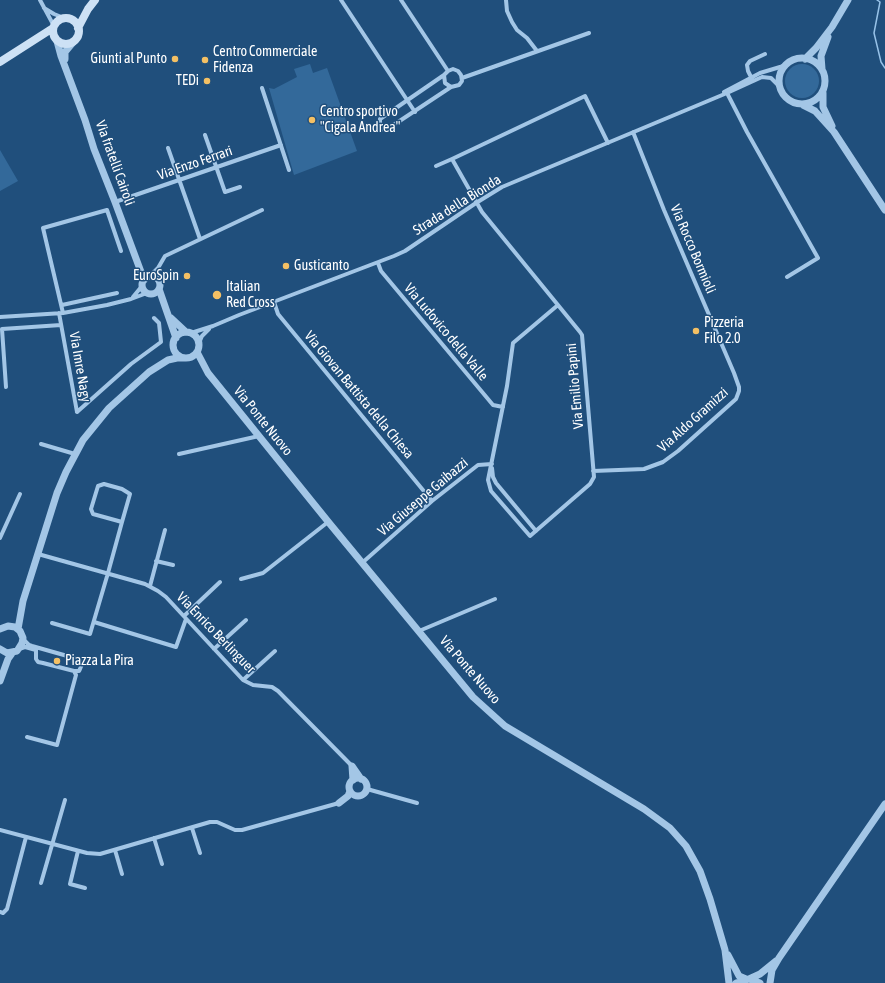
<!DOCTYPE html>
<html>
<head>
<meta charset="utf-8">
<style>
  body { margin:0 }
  canvas { display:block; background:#204f7c }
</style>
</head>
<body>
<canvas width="885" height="983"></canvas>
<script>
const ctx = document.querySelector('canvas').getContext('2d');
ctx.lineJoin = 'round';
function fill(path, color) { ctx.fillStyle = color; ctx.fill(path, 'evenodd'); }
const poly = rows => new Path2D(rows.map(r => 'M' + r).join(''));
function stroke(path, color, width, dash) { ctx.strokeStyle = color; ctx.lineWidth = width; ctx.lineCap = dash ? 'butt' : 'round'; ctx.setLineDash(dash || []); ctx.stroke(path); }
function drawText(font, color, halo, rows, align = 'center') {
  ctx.font = font + ' "Asap Condensed",sans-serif'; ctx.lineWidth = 3; ctx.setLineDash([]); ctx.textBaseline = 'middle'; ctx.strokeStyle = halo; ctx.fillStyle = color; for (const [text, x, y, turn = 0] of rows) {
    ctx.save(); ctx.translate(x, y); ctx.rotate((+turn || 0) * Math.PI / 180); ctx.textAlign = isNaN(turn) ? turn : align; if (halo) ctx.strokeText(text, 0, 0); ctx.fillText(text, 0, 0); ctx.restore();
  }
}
fill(poly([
  '785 81a17 17 0 1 1 34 0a17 17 0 1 1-34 0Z',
  [310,64,313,73,327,68,357,151,294,175,269,88,274,89,297,77,294,69],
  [0,150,18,181,0,191]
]), '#33699a');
stroke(poly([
  [877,0,880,2,874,33,881,62,885,68]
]), '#97c2e8', 1.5);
stroke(poly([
  [40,0,54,26],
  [341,0,415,112],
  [401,0,448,71],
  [506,0,507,11,512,22,517,30,527,38,537,51],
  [44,8,54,14,64,18],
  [444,75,445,83,451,87,459,85,462,81,461,75,458,71,453,69,448,71,444,75,380,119,380,126,382,129,386,130,451,87],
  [462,78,589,33],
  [752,79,748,71,747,65,750,61,765,54],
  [262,88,289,170],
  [726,91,747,132,818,258,787,277],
  [724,92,760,73,780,67,787,64],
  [205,135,225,192,240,187],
  [168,148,200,239],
  [436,166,452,159],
  [115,202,281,145],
  [378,263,381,271,493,405,503,407],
  [150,276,158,268],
  [156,279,158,268,165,256,262,210],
  [133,297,142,286],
  [274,302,278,314,432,501],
  [62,305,117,293],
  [558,305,513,343,507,386,488,480,491,491,530,536,590,484,594,477,582,335,580,332,482,212,452,159,585,96,608,143],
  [59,313,77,412],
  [63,313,43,228,107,210,121,251],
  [0,317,63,313,107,305,131,299,147,293],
  [191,333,213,326,239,315,394,256,405,251,476,203,502,187,727,93,762,77,771,78,779,86],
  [199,343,202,336,209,329],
  [6,387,2,329,61,325],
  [77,412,131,364,161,342,159,323,154,318],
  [41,444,75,454],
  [179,454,259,436],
  [492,468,493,477,496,483,536,531],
  [593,471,644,469,663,462,678,451,736,399,739,391,739,387,734,373,664,210,633,132],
  [0,538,20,494],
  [38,554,145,584,158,591,166,597,243,680,253,685,272,687,278,691,352,766],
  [156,561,173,565],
  [362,563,432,501,478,465,492,464],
  [241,579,263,573,328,522],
  [150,586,165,530],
  [184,616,220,582],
  [94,622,176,647,186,619],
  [52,623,90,634,108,573,122,522,130,494,122,489,104,484,98,486,91,509,93,514,122,522],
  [419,631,495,599],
  [19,649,25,647,36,650,36,659,38,662,43,663,74,671,79,671,80,669,82,664,78,659,32,646,29,645,23,639],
  [214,649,246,620],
  [243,680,275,651],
  [27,737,57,745,76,675,74,671],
  [367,789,417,803],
  [192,828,200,853],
  [0,830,87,853,100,854,210,822,217,822,235,830,242,830,339,803],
  [154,838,162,864],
  [115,850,122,874],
  [78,851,70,884,85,888],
  [41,883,65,800],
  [0,912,3,913,7,909,26,837]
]), '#a3c6e6', 4);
stroke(poly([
  [57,41,61,56,85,120,94,149,115,202,144,280],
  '779 81a23 23 0 1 1 46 0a23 23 0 1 1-46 0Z',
  [65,59,65,52,75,40],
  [805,59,816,48,832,27,848,0],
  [822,69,821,56,828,37],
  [823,93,823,107,832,126],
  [803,105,815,111,834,132,885,210],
  '142 285a9 9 0 1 1 18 0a9 9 0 1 1-18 0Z',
  [159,289,176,338],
  [171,318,186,332],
  '173 345a13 13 0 1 1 26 0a13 13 0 1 1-26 0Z',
  [197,352,208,373,330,524,473,697,505,726,644,809,670,828,686,846,700,871,710,899,725,950,729,983],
  [0,629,8,626,15,627,20,631,23,638,22,643,17,651,7,653,0,649],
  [18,629,23,601,57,493,66,472,83,440,109,408,149,372,168,360,177,358,183,358],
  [0,681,8,659,13,652],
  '349 787a9 9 0 1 1 18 0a9 9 0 1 1-18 0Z',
  [353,780,352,766,361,779],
  [339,803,348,796,350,791],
  [728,955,739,976,746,979],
  [749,979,760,974,776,961],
  [736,983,749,979,760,983],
  [770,983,772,970,779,958,885,804]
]), '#a3c6e6', 7);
stroke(poly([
  '53 31a13 13 0 1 1 26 0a13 13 0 1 1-26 0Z',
  [78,28,88,9,95,0],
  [0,62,53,28]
]), '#cde1f5', 8);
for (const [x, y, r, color] of [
  [175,59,4,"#f4c064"],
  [205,60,4,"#f4c064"],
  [207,81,4,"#f4c064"],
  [312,120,4,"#f4c064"],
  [286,266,4,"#f4c064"],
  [187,276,4,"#f4c064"],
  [217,295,5,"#f4c064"],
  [696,331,4,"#f4c064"],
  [57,661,4,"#f4c064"]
]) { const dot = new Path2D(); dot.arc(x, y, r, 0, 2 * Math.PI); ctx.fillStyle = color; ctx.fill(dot); stroke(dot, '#204f7c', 1.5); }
drawText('14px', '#fff', '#204f7c', [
  ["Centro Commerciale",213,52],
  ["Fidenza",213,68],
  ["Giunti al Punto",167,59,"right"],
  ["TEDi",199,81,"right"],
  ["Centro sportivo",320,112],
  ["\"Cigala Andrea\"",320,128],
  ["Gusticanto",294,266],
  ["EuroSpin",179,276,"right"],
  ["Italian",226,287],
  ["Red Cross",226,303],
  ["Pizzeria",704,323],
  ["Filo 2.0",704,339],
  ["Piazza La Pira",65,661]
], 'left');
drawText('14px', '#fff', '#204f7c', [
  ["Via fratelli Cairoli",115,163,70],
  ["Via Enzo Ferrari",195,163,-19],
  ["Strada della Bionda",457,205,-32],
  ["Via Rocco Bormioli",693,249,67],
  ["Via Ludovico della Valle",446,332,50],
  ["Via Imre Nagy",80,367,80],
  ["Via Emilio Papini",575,386,-95],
  ["Via Giovan Battista della Chiesa",359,395,50],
  ["Via Aldo Gramizzi",693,420,-42],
  ["Via Ponte Nuovo",263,421,51],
  ["Via Giuseppe Gaibazzi",423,497,-40],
  ["Via Enrico Berlinguer",216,633,46],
  ["Via Ponte Nuovo",470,670,49]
]);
</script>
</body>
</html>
